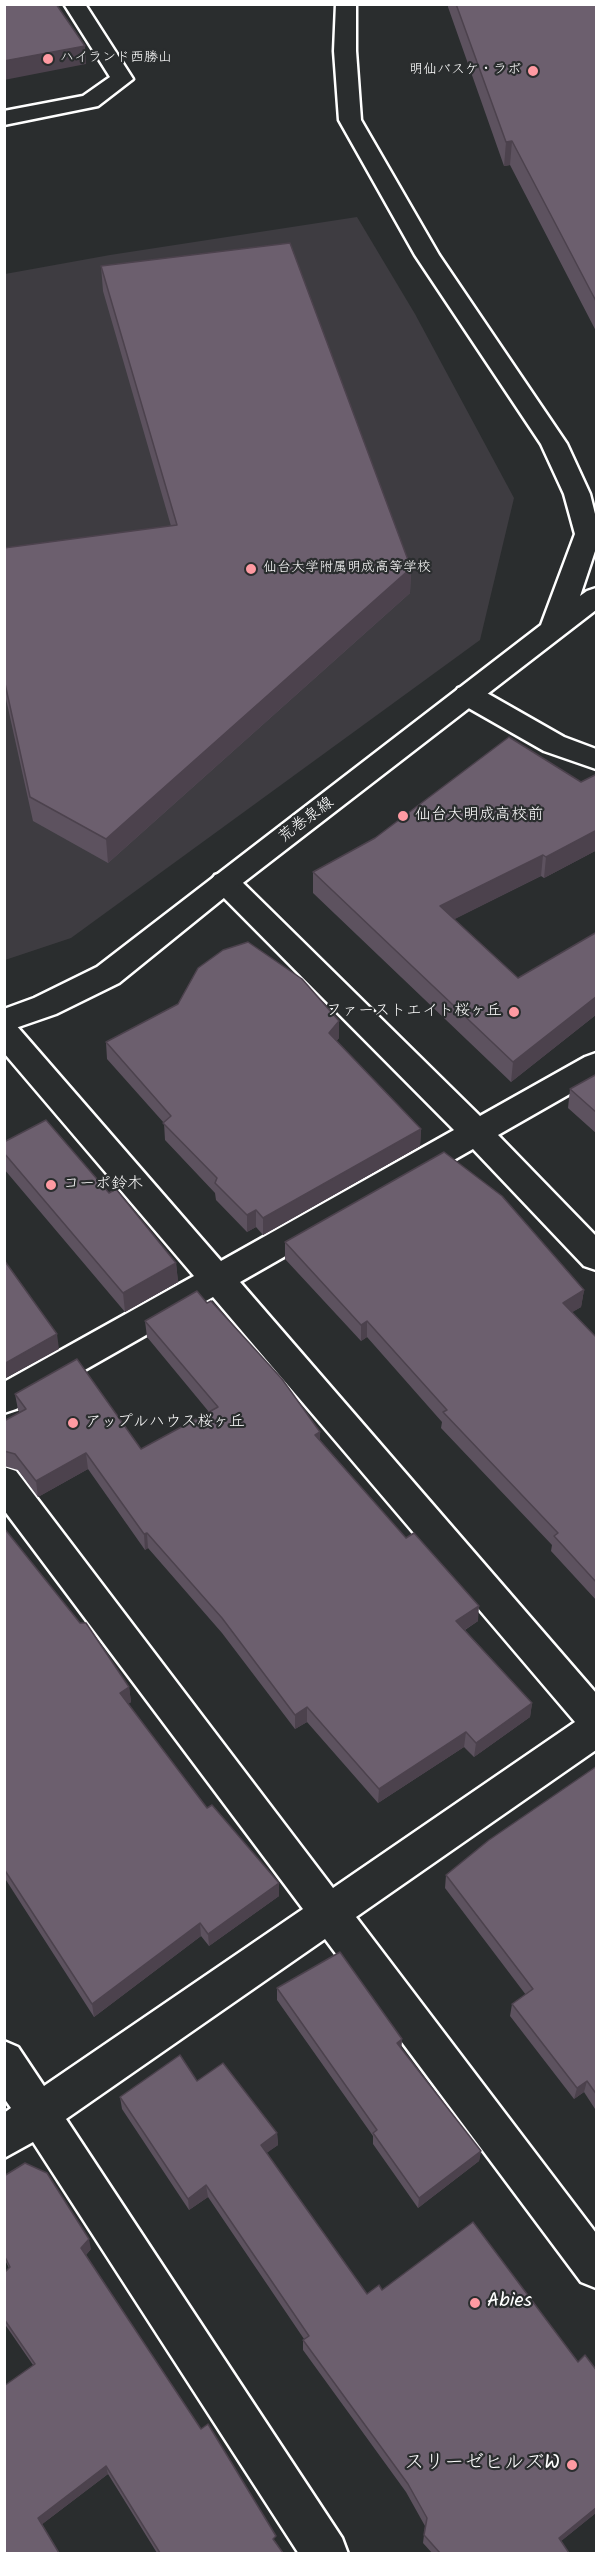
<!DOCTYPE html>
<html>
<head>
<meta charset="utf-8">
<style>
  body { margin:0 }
  #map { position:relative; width:601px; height:2558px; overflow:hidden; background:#2a2d2e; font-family:Kalam,sans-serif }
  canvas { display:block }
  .frame { position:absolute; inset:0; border:6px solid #fff; pointer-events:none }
</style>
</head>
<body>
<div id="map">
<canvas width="601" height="2558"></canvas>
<div class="frame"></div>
</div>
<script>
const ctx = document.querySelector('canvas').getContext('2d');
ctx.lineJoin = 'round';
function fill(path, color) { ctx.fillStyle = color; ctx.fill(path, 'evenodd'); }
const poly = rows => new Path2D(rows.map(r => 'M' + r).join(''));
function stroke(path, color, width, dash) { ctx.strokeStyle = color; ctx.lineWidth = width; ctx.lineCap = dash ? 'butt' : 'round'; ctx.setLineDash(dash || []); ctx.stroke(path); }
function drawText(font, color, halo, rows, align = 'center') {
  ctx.font = font + ' Kalam,"Klee One",sans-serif'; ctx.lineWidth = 4.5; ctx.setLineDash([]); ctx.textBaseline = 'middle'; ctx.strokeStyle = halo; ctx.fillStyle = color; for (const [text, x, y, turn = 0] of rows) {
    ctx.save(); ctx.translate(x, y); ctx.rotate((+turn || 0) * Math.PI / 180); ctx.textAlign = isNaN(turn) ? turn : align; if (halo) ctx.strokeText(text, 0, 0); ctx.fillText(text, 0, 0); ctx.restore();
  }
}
fill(poly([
  [357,217,415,314,514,498,480,640,71,938,5,960,5,274,110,255]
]), '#3e3c41');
const street = poly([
  [64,4,85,4,133,79,98,106,4,125,4,111,83,96,110,77,64,4],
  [468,686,478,688,564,737,596,749,596,769,544,751,458,702,454,695,458,688,468,686],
  [225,872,235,875,480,1116,585,1057,596,1053,596,1079,498,1135,596,1236,596,1270,584,1266,473,1149,240,1282,596,1693,596,1750,356,1917,596,2233,596,2288,581,2282,325,1939,66,2119,342,2538,348,2554,299,2554,33,2142,4,2158,4,2113,11,2108,4,2098,4,2041,18,2047,44,2086,303,1909,4,1510,4,1467,16,1471,333,1888,575,1722,213,1297,16,1409,4,1413,4,1382,194,1276,4,1053,4,1021,15,1024,221,1261,454,1130,215,889,210,882,215,875,225,872]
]);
const secondary = poly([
  [336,4,356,4,356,51,361,120,439,255,567,444,590,494,596,518,596,548,580,596,587,591,596,588,596,610,235,889,119,983,56,1014,4,1032,4,1009,34,998,97,967,541,625,575,534,564,494,541,444,415,255,339,120,334,51,336,4]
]);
stroke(street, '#fff', 5);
stroke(secondary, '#fff', 5);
fill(street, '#2a2d2e');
fill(secondary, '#2a2d2e');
fill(poly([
  [448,4,597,4,597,333,510,165,504,166,448,7],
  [101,266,411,568,410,593,108,863,33,821,4,690,4,548,171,526,103,291],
  [597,774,597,850,544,878,541,876,454,919,518,978,597,932,597,1014,511,1082,313,893,313,872,581,782],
  [339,1038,336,1041,421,1129,420,1146,263,1235,256,1227,247,1232,216,1200,215,1193,165,1140,164,1123,107,1059,106,1042],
  [597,1074,597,1134,568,1108,570,1089],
  [4,1142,109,1193,176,1263,178,1282,125,1312,4,1169],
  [285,1242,584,1290,581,1307,572,1312,597,1338,597,1601,551,1551,552,1545,441,1428,442,1422,367,1337,361,1341,285,1259],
  [145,1321,320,1432,320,1440,478,1621,465,1630,532,1703,530,1717,474,1757,464,1747,378,1803,307,1722,295,1729,222,1633,148,1548,145,1550,88,1469,38,1497,18,1470,4,1466,4,1421,20,1413,18,1410,15,1394,141,1449,209,1412,147,1337],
  [4,1528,129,1687,131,1702,128,1704,207,1808,279,1896,209,1946,201,1936,94,2017,4,1877],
  [597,1766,597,2112,584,2092,574,2099,510,2016,512,2004,526,1995,445,1888,446,1875],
  [277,1988,402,2039,401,2048,481,2151,479,2161,418,2208,373,2144,373,2136,277,2000],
  [197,2081,277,2133,278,2145,266,2153,367,2294,382,2290,578,2362,597,2371,597,2512,561,2541,569,2553,432,2553,423,2543,425,2526,406,2492,303,2350,303,2340,304,2339,208,2197,189,2210,122,2109,120,2097],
  [4,2176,91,2249,86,2255,283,2553,157,2553,108,2474,4,2553,33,2365,4,2323,4,2273,9,2268,4,2258]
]), '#5d525f');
fill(poly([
  [85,46,86,64,4,80,4,61],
  [4,86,6,104,4,104],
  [512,141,510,165,504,166,506,142],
  [411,568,410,593,108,863,106,839],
  [597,830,597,850,544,878,546,857],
  [543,855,541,876,439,927,440,906],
  [597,996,597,1014,511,1082,513,1062],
  [339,1021,339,1038,329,1051,329,1033],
  [421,1129,420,1146,263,1235,263,1218],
  [256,1210,256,1227,247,1232,247,1215],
  [176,1263,178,1282,125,1312,123,1293],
  [584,1290,581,1307,561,1319,563,1303],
  [367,1321,367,1337,361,1341,361,1325],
  [57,1334,59,1349,4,1379,4,1364],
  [320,1432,320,1448,315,1435],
  [86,1453,88,1469,38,1497,36,1481],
  [147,1533,148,1548,145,1550,144,1534],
  [479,1606,478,1621,455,1636,456,1621],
  [129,1687,131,1702,122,1708,120,1693],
  [532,1703,530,1717,474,1757,476,1743],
  [307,1707,307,1722,295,1729,295,1715],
  [466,1732,464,1747,378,1803,379,1789],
  [279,1883,279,1896,209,1946,208,1934],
  [200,1923,201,1936,94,2017,92,2004],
  [402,2039,401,2051,397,2043],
  [587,2081,584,2092,574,2099,577,2088],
  [277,2133,278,2145,261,2157,261,2145],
  [481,2151,479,2161,418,2208,419,2198],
  [206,2185,208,2197,189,2210,188,2199],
  [89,2239,91,2249,83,2258,81,2248],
  [106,2466,108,2474,41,2525,38,2518],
  [597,2507,597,2512,555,2546,559,2538]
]), '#4c424d');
const building = poly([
  [4,4,56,4,85,46,4,61,4,4],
  [456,4,597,4,597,303,512,141,506,142,456,4],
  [290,243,411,568,106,839,30,797,4,679,4,548,177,525,101,266,290,243],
  [509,737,581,782,597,774,597,830,546,857,543,855,440,906,518,978,597,932,597,996,513,1062,313,872,375,838,509,737],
  [248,942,302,979,339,1021,329,1033,421,1129,263,1218,256,1210,247,1215,215,1183,217,1178,163,1123,171,1116,106,1042,178,1004,198,968,223,950,248,942],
  [597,1074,597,1113,570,1089,597,1074],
  [46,1120,109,1193,116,1189,176,1263,123,1293,4,1153,4,1142,46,1120],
  [444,1152,502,1196,584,1290,563,1303,597,1338,597,1583,554,1536,558,1533,443,1412,447,1410,367,1321,361,1325,285,1242,444,1152],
  [4,1260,57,1334,4,1364,4,1260],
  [197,1291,207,1303,211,1301,282,1379,320,1432,315,1435,406,1538,414,1533,479,1606,456,1621,532,1703,476,1743,466,1732,379,1789,307,1707,295,1715,222,1618,147,1533,144,1534,86,1453,36,1481,15,1454,4,1451,4,1421,26,1409,15,1394,77,1359,141,1449,218,1407,145,1321,197,1291],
  [4,1528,80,1623,86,1623,129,1687,120,1693,207,1808,212,1805,279,1883,208,1934,200,1923,92,2004,4,1869,4,1528],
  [597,1766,597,2095,587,2081,577,2088,512,2004,533,1989,446,1875,489,1840,597,1766],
  [340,1952,402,2039,397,2043,481,2151,419,2198,373,2133,377,2130,277,1988,340,1952],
  [180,2055,197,2081,223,2063,277,2133,261,2145,367,2294,379,2285,382,2290,473,2222,578,2362,585,2355,597,2371,597,2507,559,2538,569,2553,440,2553,424,2535,427,2518,408,2484,303,2340,309,2336,206,2185,188,2199,120,2097,180,2055],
  [25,2163,47,2173,89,2239,81,2248,201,2429,208,2424,276,2536,273,2539,283,2553,160,2553,106,2466,38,2518,59,2553,4,2553,4,2386,35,2364,4,2319,4,2273,10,2267,4,2255,4,2176,25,2163]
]);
fill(building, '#6c5f6e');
stroke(building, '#4c424d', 1.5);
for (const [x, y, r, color] of [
  [48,59,6,"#ff9aa2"],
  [533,71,6,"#ff9aa2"],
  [251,569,6,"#ff9aa2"],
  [403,816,6,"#ff9aa2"],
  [514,1012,6,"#ff9aa2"],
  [51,1185,6,"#ff9aa2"],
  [73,1423,6,"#ff9aa2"],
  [475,2303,6,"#ff9aa2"],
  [572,2465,6,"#ff9aa2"]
]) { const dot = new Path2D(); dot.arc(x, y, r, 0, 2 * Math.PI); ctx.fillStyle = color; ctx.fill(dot); stroke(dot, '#2a2d2e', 2); }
drawText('14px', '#fff', '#2a2d2e', [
  ["ハイランド西勝山",60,59],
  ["明仙バスケ・ラボ",521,71,"right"],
  ["仙台大学附属明成高等学校",263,569]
], 'left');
drawText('16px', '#fff', '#2a2d2e', [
  ["仙台大明成高校前",415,816],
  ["ファーストエイト桜ヶ丘",502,1012,"right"],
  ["コーポ鈴木",63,1185],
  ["アップルハウス桜ヶ丘",85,1423]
], 'left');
drawText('16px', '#fff', '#2a2d2e', [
  ["荒巻泉線",307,821,-37]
]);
drawText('20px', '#fff', '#2a2d2e', [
  ["Abies",487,2303],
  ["スリーゼヒルズW",560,2465,"right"]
], 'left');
</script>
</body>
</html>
